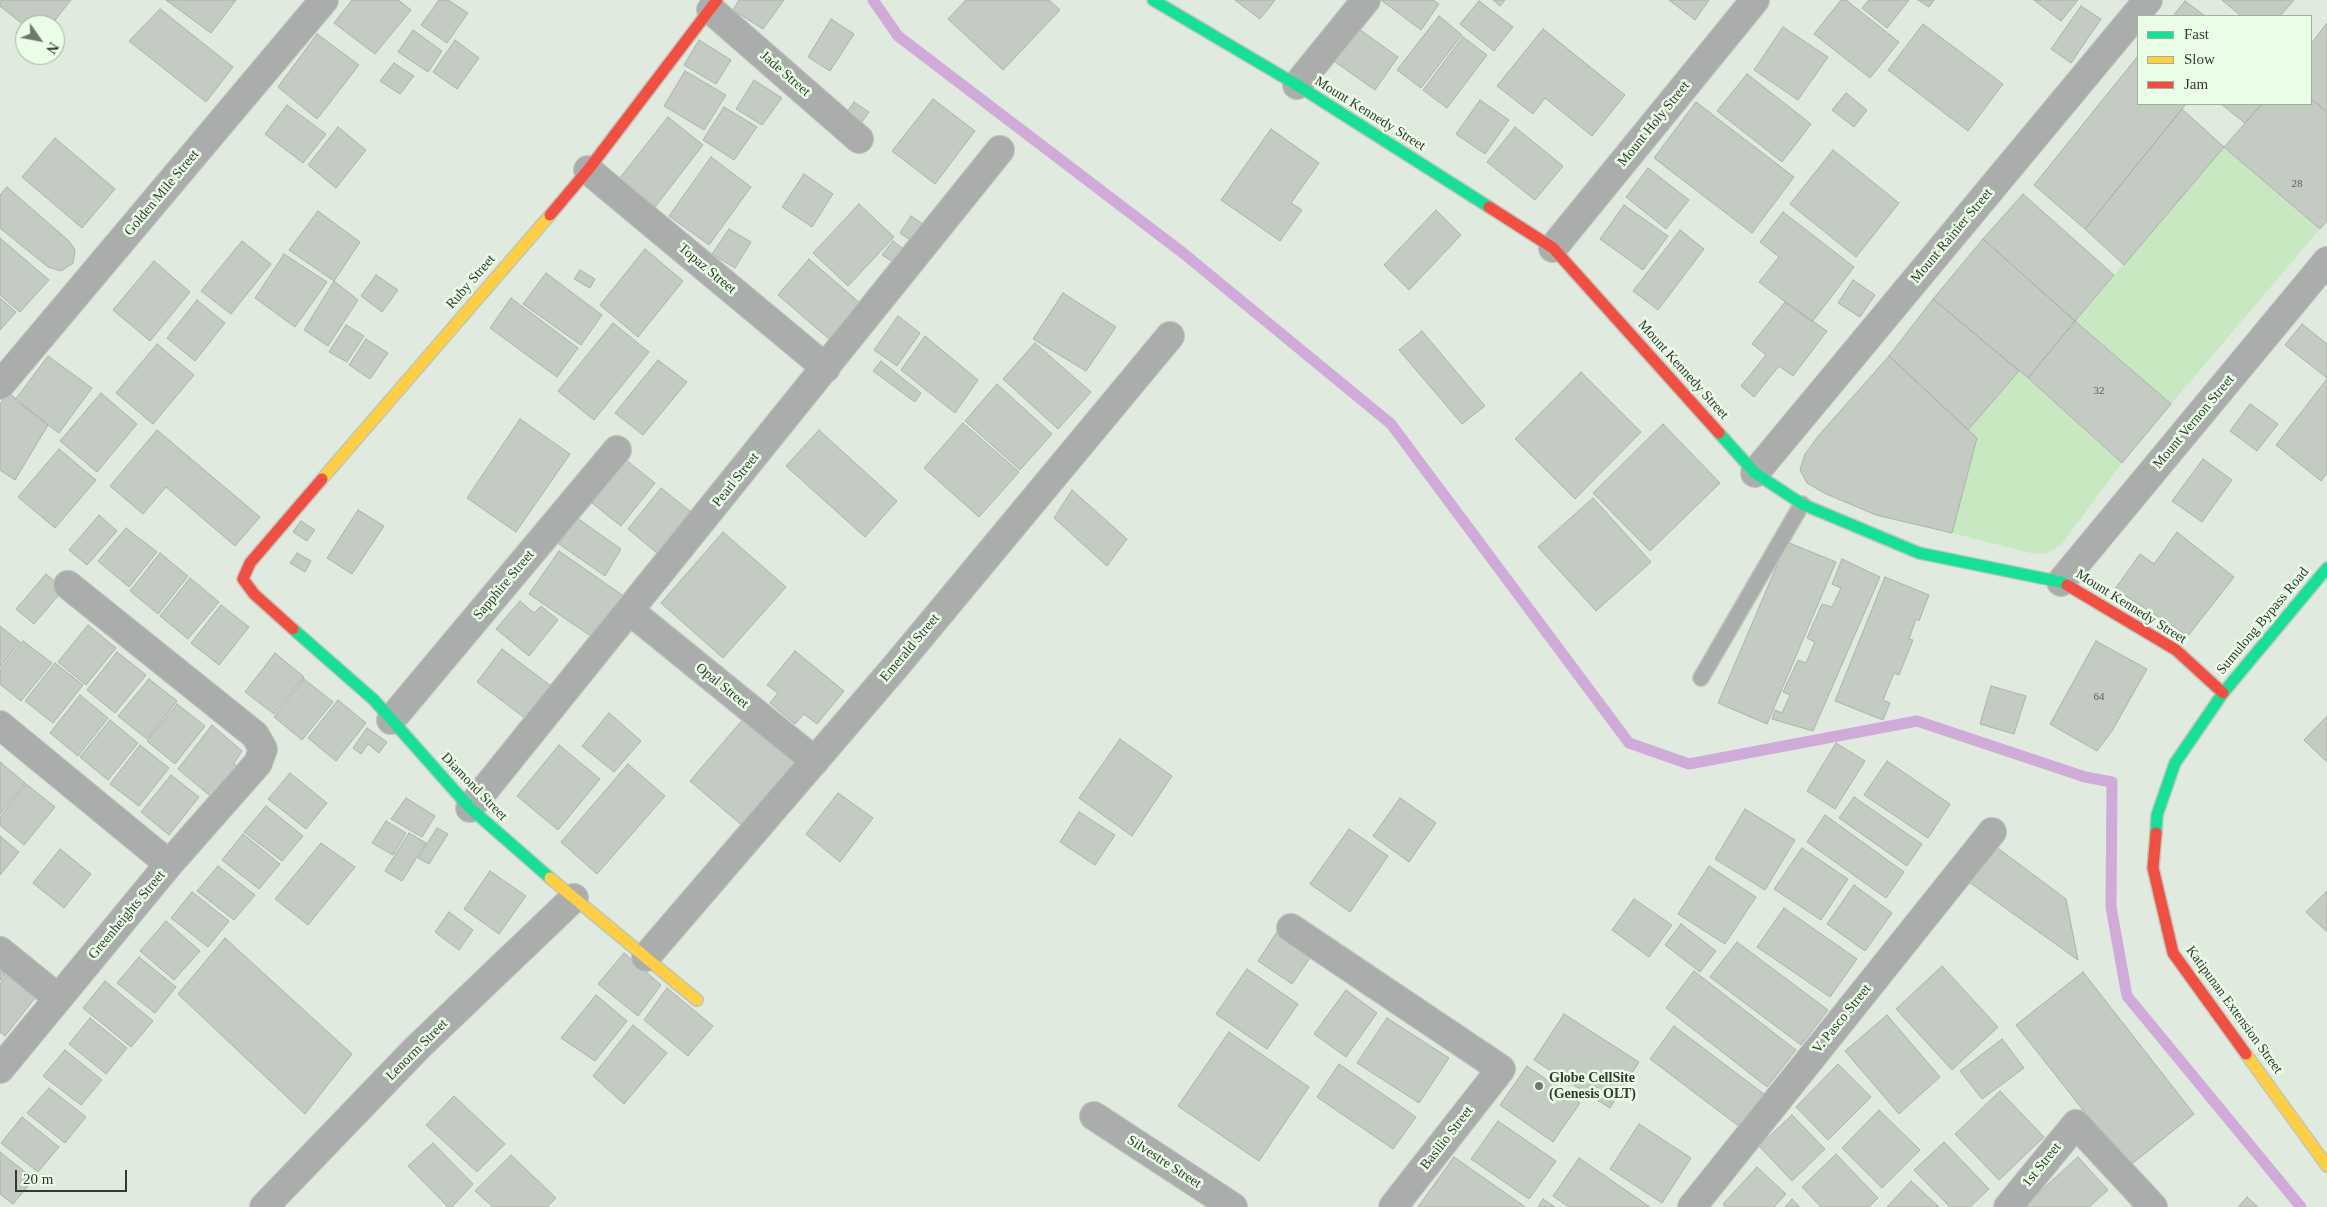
<!DOCTYPE html>
<html>
<head>
<meta charset="utf-8">
<style>
  body { margin:0 }
  #map { position:relative; width:2327px; height:1207px; overflow:hidden; background:#e0eadf; font-family:"Times New Roman",serif }
  canvas { display:block }
  .legend { position:absolute; left:2137px; top:15px; width:175px; height:90px; box-sizing:border-box; background:#eafde7; border:1px solid #a1af9f; margin:0; padding:6px 9px; list-style:none; font-size:15px; color:#333a32 }
  .legend li { display:flex; align-items:center; gap:10px; height:25px }
  .legend b { width:25px; border:1px solid #a1af9f }
  .north { position:absolute; left:15px; top:15px; width:50px; height:50px; box-sizing:border-box; background:#eafde7; border:1px solid #a1af9f; border-radius:50%; rotate:123deg; font-size:14px; font-weight:700; line-height:20px; text-align:center; color:#333a32 }
  .north::after { content:''; display:block; margin:auto; width:18px; height:22px; background:#70786f; clip-path:polygon(50% 0,100% 100%,50% 72%,0 100%) }
  .scale { position:absolute; left:15px; top:1170px; width:112px; height:22px; box-sizing:border-box; border:2px solid #333a32; border-top:0; padding-left:6px; font-size:15px; line-height:18px; white-space:nowrap; color:#333a32; -webkit-text-stroke:4px #eafde7; paint-order:stroke }
</style>
</head>
<body>
<div id="map">
<canvas width="2327" height="1207"></canvas>
<ul class="legend">
<li><b style="height:6px;background:#16e098"></b>Fast</li>
<li><b style="height:6px;background:#ffcf43"></b>Slow</li>
<li><b style="height:6px;background:#f24e42"></b>Jam</li>
</ul>
<div class="north">N</div>
<div class="scale">20 m</div>
</div>
<script>
const ctx = document.querySelector('canvas').getContext('2d');
ctx.lineJoin = 'round';
function fill(path, color) { ctx.fillStyle = color; ctx.fill(path, 'evenodd'); }
const poly = rows => new Path2D(rows.map(r => 'M' + r).join(''));
function stroke(path, color, width, dash) { ctx.strokeStyle = color; ctx.lineWidth = width; ctx.lineCap = dash ? 'butt' : 'round'; ctx.setLineDash(dash || []); ctx.stroke(path); }
function drawText(font, color, halo, rows, align = 'center') {
  ctx.font = font + ' "Times New Roman",serif'; ctx.lineWidth = 5; ctx.setLineDash([]); ctx.textBaseline = 'middle'; ctx.strokeStyle = halo; ctx.fillStyle = color; for (const [text, x, y, turn = 0] of rows) {
    ctx.save(); ctx.translate(x, y); ctx.rotate((+turn || 0) * Math.PI / 180); ctx.textAlign = isNaN(turn) ? turn : align; if (halo) ctx.strokeText(text, 0, 0); ctx.fillText(text, 0, 0); ctx.restore();
  }
}
fill(poly([
  [2224,147,2320,229,2171,404,2075,321],
  [2019,371,2122,463,2061,545,2045,554,2031,553,1952,533,1977,439,1968,430]
]), '#c7e8c1');
stroke(poly([
  [873,0,898,36,1183,253,1391,424,1629,743,1689,764,1917,721,2085,777,2112,782,2111,907,2127,996,2301,1207]
]), '#d0aad8', 11);
const building = poly([
  [0,0,71,0,51,25,25,26,0,6,0,0],
  [166,0,236,0,211,33,166,0],
  [352,0,398,0,411,10,375,54,334,23,352,0],
  [439,0,448,0,468,13,447,43,421,25,439,0],
  [739,0,784,0,763,29,733,10,739,0],
  [966,0,1049,0,1060,10,1003,70,948,19,966,0],
  [1235,0,1275,0,1260,19,1235,0],
  [1381,0,1433,0,1439,4,1421,30,1381,0],
  [1493,0,1505,0,1500,6,1493,0],
  [1669,0,1709,0,1695,20,1669,0],
  [1841,0,1846,0,1899,42,1870,78,1814,34,1841,0],
  [1869,0,1909,0,1887,28,1862,8,1869,0],
  [1918,0,1934,0,1929,7,1918,0],
  [2034,0,2078,0,2061,21,2034,0],
  [2222,0,2294,0,2280,16,2241,16,2222,0],
  [1479,1,1513,27,1494,51,1460,24,1479,1],
  [2185,1,2205,16,2173,16,2185,1],
  [2081,6,2101,19,2071,63,2051,49,2081,6],
  [160,9,233,67,206,102,129,41,160,9],
  [1439,16,1462,35,1421,88,1397,70,1439,16],
  [831,19,854,34,830,71,808,57,831,19],
  [2327,23,2327,112,2311,99,2311,44,2327,23],
  [1352,24,1398,57,1375,90,1328,57,1352,24],
  [1923,24,2003,84,1968,131,1888,70,1923,24],
  [1783,27,1828,57,1798,100,1754,70,1783,27],
  [1543,29,1625,95,1592,136,1545,98,1533,114,1497,86,1543,29],
  [413,30,442,51,428,72,398,52,413,30],
  [317,34,359,65,317,119,278,87,317,34],
  [1463,37,1487,55,1447,108,1423,90,1463,37],
  [455,40,479,58,457,89,433,72,455,40],
  [699,40,731,60,716,84,684,65,699,40],
  [2138,56,2138,104,2186,104,2085,229,2034,185,2138,56],
  [394,63,414,76,400,94,380,81,394,63],
  [685,71,726,95,704,130,664,106,685,71],
  [1747,74,1811,124,1782,162,1717,111,1747,74],
  [754,80,782,98,762,125,736,109,754,80],
  [1846,93,1867,110,1854,127,1832,110,1846,93],
  [933,99,975,131,935,184,892,151,933,99],
  [2311,99,2327,112,2327,221,2320,229,2224,147,2262,104,2311,104,2311,99],
  [1480,100,1509,120,1485,154,1456,134,1480,100],
  [854,102,869,112,862,122,847,112,854,102],
  [1696,102,1794,177,1752,233,1654,158,1696,102],
  [2221,104,2262,104,2245,123,2221,104],
  [287,105,326,134,303,163,265,134,287,105],
  [724,107,757,127,734,160,703,140,724,107],
  [2182,109,2224,147,2124,265,2085,229,2182,109],
  [668,117,703,145,655,207,619,179,668,117],
  [338,127,366,150,336,188,308,165,338,127],
  [1515,127,1563,166,1535,200,1487,162,1515,127],
  [1271,129,1319,163,1291,203,1302,210,1280,241,1221,200,1271,129],
  [55,138,115,189,82,228,22,177,55,138],
  [1833,150,1899,203,1856,257,1790,204,1833,150],
  [711,157,751,187,709,245,669,216,711,157],
  [1648,168,1689,200,1666,229,1626,197,1648,168],
  [804,174,833,194,812,227,782,207,804,174],
  [7,187,69,241,75,250,73,263,61,271,48,267,0,228,0,195,7,187],
  [2023,194,2114,275,2075,321,1983,239,2023,194],
  [859,204,894,237,848,286,813,253,859,204],
  [1624,205,1668,236,1643,270,1600,239,1624,205],
  [1436,210,1461,235,1409,290,1384,265,1436,210],
  [318,211,360,242,334,281,289,250,318,211],
  [1783,212,1854,267,1812,322,1759,282,1779,257,1760,242,1783,212],
  [911,216,923,224,912,241,900,233,911,216],
  [729,229,751,242,735,268,712,254,729,229],
  [1680,230,1704,249,1658,310,1633,291,1680,230],
  [0,238,49,280,20,312,0,295,0,238],
  [1983,239,2075,321,2028,378,1933,299,1983,239],
  [242,241,271,264,231,314,201,291,242,241],
  [893,241,905,250,896,264,882,255,893,241],
  [645,249,683,281,638,337,600,305,645,249],
  [284,254,327,282,295,327,255,298,284,254],
  [809,259,860,303,829,339,778,295,809,259],
  [154,261,190,292,150,341,113,310,154,261],
  [580,270,595,279,590,288,574,279,580,270],
  [546,273,602,315,581,345,523,304,546,273],
  [376,275,398,290,382,312,361,296,376,275],
  [1853,280,1875,295,1860,317,1838,303,1853,280],
  [334,281,358,300,328,346,304,330,334,281],
  [1063,293,1116,327,1086,371,1033,339,1063,293],
  [0,298,16,312,0,330,0,298],
  [511,298,578,348,557,377,490,328,511,298],
  [1933,299,2019,371,1968,430,1889,356,1933,299],
  [197,300,225,323,195,361,167,338,197,300],
  [1785,302,1827,331,1793,376,1779,366,1754,397,1741,386,1766,355,1752,344,1785,302],
  [898,316,920,333,897,366,874,350,898,316],
  [2075,321,2171,404,2122,463,2028,378,2075,321],
  [613,323,649,352,594,420,558,391,613,323],
  [2302,324,2327,344,2327,378,2285,345,2302,324],
  [346,325,364,336,347,362,329,352,346,325],
  [1422,331,1485,406,1462,424,1399,350,1422,331],
  [925,336,978,380,955,413,901,370,925,336],
  [366,339,388,353,370,379,349,365,366,339],
  [1035,343,1091,392,1058,429,1003,379,1035,343],
  [157,344,194,375,153,424,116,393,157,344],
  [48,356,92,388,59,433,15,400,48,356],
  [1889,356,1977,438,1952,533,1876,515,1824,493,1807,483,1800,470,1805,454,1819,435,1889,356],
  [658,360,687,382,643,435,615,413,658,360],
  [881,361,921,393,915,402,873,371,881,361],
  [1581,372,1641,432,1575,499,1515,439,1581,372],
  [2327,379,2327,473,2321,481,2276,445,2327,379],
  [997,384,1052,434,1020,470,965,421,997,384],
  [9,393,48,425,15,480,0,470,0,404,9,393],
  [101,393,137,424,97,472,60,441,101,393],
  [2250,404,2278,424,2257,451,2230,431,2250,404],
  [520,419,570,454,516,532,467,498,520,419],
  [963,423,1019,472,979,517,924,468,963,423],
  [1663,424,1720,483,1650,551,1593,493,1663,424],
  [157,430,260,517,235,546,166,487,143,514,110,486,157,430],
  [819,430,897,501,865,537,786,466,819,430],
  [59,449,96,480,55,528,18,497,59,449],
  [2203,459,2232,480,2202,522,2172,501,2203,459],
  [626,460,655,483,621,526,592,503,626,460],
  [661,488,690,511,657,553,628,529,661,488],
  [1072,490,1127,539,1107,566,1054,518,1072,490],
  [1593,498,1651,562,1596,611,1538,547,1593,498],
  [358,510,384,526,352,574,327,558,358,510],
  [99,515,117,531,87,565,69,550,99,515],
  [577,518,621,549,605,576,559,544,577,518],
  [301,521,315,530,307,541,293,532,301,521],
  [126,528,157,552,129,587,98,561,126,528],
  [723,532,786,587,723,658,661,603,723,532],
  [2177,532,2234,577,2188,636,2115,589,2140,554,2154,564,2177,532],
  [1787,542,1836,562,1767,724,1718,703,1787,542],
  [559,551,625,597,595,639,529,594,559,551],
  [160,553,188,576,158,614,130,591,160,553],
  [297,553,311,561,305,572,290,563,297,553],
  [1842,559,1880,577,1813,731,1772,719,1775,710,1782,713,1790,695,1783,692,1798,660,1806,663,1815,642,1807,638,1822,604,1832,607,1841,588,1832,584,1842,559],
  [46,574,64,589,34,624,16,609,46,574],
  [1885,577,1929,595,1919,621,1916,619,1909,639,1913,640,1899,675,1894,673,1883,700,1890,703,1883,720,1835,701,1885,577],
  [190,578,219,602,188,639,160,616,190,578],
  [520,601,534,613,541,606,558,620,529,656,496,629,520,601],
  [221,605,249,627,219,665,191,643,221,605],
  [88,625,116,648,86,685,58,662,88,625],
  [0,626,20,642,0,667,0,626],
  [23,641,52,663,21,701,0,684,0,670,23,641],
  [2096,641,2147,669,2112,731,2097,751,2050,724,2096,641],
  [502,649,551,686,526,719,477,682,502,649],
  [795,651,844,691,817,724,804,714,795,724,770,703,778,693,767,685,795,651],
  [117,652,146,675,115,713,87,690,117,652],
  [275,653,304,677,274,714,245,692,275,653],
  [55,663,83,685,53,723,25,701,55,663],
  [149,679,177,701,147,739,118,716,149,679],
  [304,679,333,702,302,740,274,717,304,679],
  [1991,686,2026,696,2014,734,1980,724,1991,686],
  [80,695,108,718,78,756,50,733,80,695],
  [338,700,366,723,336,761,308,738,338,700],
  [177,704,205,726,175,764,147,741,177,704],
  [609,713,641,741,614,772,582,746,609,713],
  [2327,716,2327,762,2304,740,2327,716],
  [745,717,801,764,745,828,690,781,745,717],
  [110,720,138,743,108,780,80,757,110,720],
  [212,725,242,751,234,763,240,771,215,800,178,769,212,725],
  [367,728,387,742,379,753,368,744,361,754,353,748,367,728],
  [1120,739,1172,776,1132,836,1079,798,1120,739],
  [1836,743,1865,761,1835,809,1807,791,1836,743],
  [140,745,169,768,139,806,110,784,140,745],
  [559,745,600,779,558,830,517,796,559,745],
  [1887,761,1950,804,1928,838,1864,795,1887,761],
  [0,762,25,783,0,814,0,762],
  [628,764,665,796,597,874,561,842,628,764],
  [290,773,327,803,306,829,268,799,290,773],
  [171,775,199,797,169,835,141,812,171,775],
  [26,784,55,807,24,845,0,825,0,817,26,784],
  [838,793,873,818,840,862,806,834,838,793],
  [1854,797,1922,844,1907,866,1839,818,1854,797],
  [406,798,435,816,422,837,391,819,406,798],
  [1400,798,1436,823,1409,862,1373,836,1400,798],
  [266,806,303,836,282,861,244,832,266,806],
  [1745,809,1795,840,1765,890,1715,859,1745,809],
  [1079,812,1115,835,1095,865,1060,842,1079,812],
  [1825,815,1904,872,1886,898,1807,842,1825,815],
  [386,821,406,833,393,855,372,843,386,821],
  [437,828,448,834,429,864,418,858,437,828],
  [1349,829,1388,856,1350,912,1310,884,1349,829],
  [409,833,426,843,402,881,385,871,409,833],
  [243,834,280,864,259,889,222,860,243,834],
  [0,836,19,852,0,875,0,836],
  [321,843,355,867,308,925,275,899,321,843],
  [1995,846,2066,899,2078,960,1969,882,1995,846],
  [1802,848,1848,879,1821,920,1774,889,1802,848],
  [60,849,91,874,64,908,33,883,60,849],
  [218,866,255,895,234,920,197,891,218,866],
  [1709,866,1756,897,1725,944,1678,914,1709,866],
  [490,871,526,896,499,934,464,909,490,871],
  [1854,885,1892,913,1865,951,1827,924,1854,885],
  [2327,891,2327,932,2306,912,2327,891],
  [192,892,229,921,208,947,171,918,192,892],
  [1634,899,1672,925,1649,957,1612,930,1634,899],
  [1784,908,1857,959,1830,997,1757,947,1784,908],
  [449,912,473,930,459,950,435,932,449,912],
  [166,921,200,951,174,980,140,951,166,921],
  [1681,924,1716,951,1700,972,1665,945,1681,924],
  [1279,929,1314,952,1292,984,1258,961,1279,929],
  [225,938,352,1054,305,1114,178,994,225,938],
  [1737,942,1828,1010,1801,1045,1710,977,1737,942],
  [624,953,661,985,638,1016,598,984,624,953],
  [139,957,176,987,155,1013,117,983,139,957],
  [1942,966,1998,1027,1952,1070,1896,1009,1942,966],
  [1247,969,1298,1004,1267,1049,1216,1014,1247,969],
  [0,970,5,975,0,981,0,970],
  [1694,971,1796,1050,1767,1087,1666,1008,1694,971],
  [2083,972,2194,1114,2128,1167,2016,1025,2083,972],
  [7,975,35,998,5,1036,0,1032,0,984,7,975],
  [105,981,153,1021,131,1047,83,1008,105,981],
  [667,988,713,1026,688,1056,644,1020,667,988],
  [1346,990,1377,1013,1346,1057,1314,1034,1346,990],
  [596,995,627,1021,595,1061,561,1038,596,995],
  [1564,1014,1639,1062,1610,1108,1534,1060,1564,1014],
  [1887,1015,1940,1077,1899,1114,1845,1051,1887,1015],
  [90,1018,127,1048,106,1074,69,1044,90,1018],
  [1387,1018,1449,1058,1419,1103,1357,1063,1387,1018],
  [633,1025,667,1053,624,1104,593,1076,633,1025],
  [1674,1026,1764,1094,1740,1127,1650,1059,1674,1026],
  [1229,1032,1309,1087,1259,1161,1178,1106,1229,1032],
  [2002,1039,2024,1068,1982,1099,1960,1071,2002,1039],
  [65,1050,102,1080,81,1105,43,1076,65,1050],
  [1339,1064,1416,1117,1393,1149,1317,1097,1339,1064],
  [1838,1064,1871,1097,1828,1140,1796,1107,1838,1064],
  [1527,1066,1580,1103,1553,1142,1500,1105,1527,1066],
  [49,1088,86,1117,65,1143,27,1113,49,1088],
  [2000,1091,2044,1137,1999,1180,1955,1134,2000,1091],
  [454,1096,505,1144,477,1172,426,1125,454,1096],
  [1879,1110,1920,1150,1882,1188,1842,1148,1879,1110],
  [1792,1115,1825,1149,1792,1181,1759,1146,1792,1115],
  [22,1117,59,1147,38,1172,1,1143,22,1117],
  [1498,1121,1556,1161,1529,1199,1471,1159,1498,1121],
  [1639,1124,1691,1158,1662,1203,1610,1169,1639,1124],
  [1944,1142,1989,1189,1970,1207,1950,1207,1914,1170,1944,1142],
  [433,1143,473,1184,452,1207,448,1207,408,1166,433,1143],
  [0,1152,34,1179,13,1204,0,1194,0,1152],
  [1836,1154,1878,1198,1869,1207,1821,1207,1802,1187,1836,1154],
  [511,1155,556,1198,547,1207,493,1207,475,1191,511,1155],
  [1454,1157,1524,1206,1523,1207,1418,1207,1454,1157],
  [2078,1157,2108,1190,2089,1207,2023,1207,2078,1157],
  [1579,1158,1650,1207,1569,1207,1553,1196,1579,1158],
  [1757,1167,1786,1194,1774,1207,1726,1207,1723,1204,1757,1167],
  [1911,1181,1939,1207,1887,1207,1911,1181],
  [2247,1197,2258,1207,2238,1207,2247,1197],
  [1543,1199,1555,1207,1538,1207,1543,1199],
  [1792,1199,1800,1207,1785,1207,1792,1199]
]);
fill(building, '#c3cbc2');
stroke(building, '#aab2a9', 1);
const lane = poly([
  [1701,678,1802,504]
]);
const street = poly([
  [711,10,859,139],
  [1297,85,1366,0],
  [588,170,826,368],
  [1553,248,1755,0],
  [0,385,324,0],
  [1755,473,2148,0],
  [2061,582,2327,261],
  [630,611,815,761],
  [391,720,617,450],
  [0,725,169,864],
  [470,808,1000,150],
  [1291,928,1501,1069,1393,1207],
  [0,951,58,998],
  [646,957,896,666,1170,336],
  [0,1069,169,864,258,763,263,749,255,735,68,585],
  [1094,1116,1233,1207],
  [264,1207,417,1048,574,898],
  [1692,1207,1992,832],
  [2008,1207,2076,1124,2153,1207]
]);
const fast = poly([
  [1153,0,1297,85,1489,207],
  [1719,433,1755,473,1802,504,1919,553,2061,582,2067,585],
  [293,629,374,700,470,808,550,878],
  [2156,833,2157,815,2175,763,2223,693,2327,568]
]);
const slow = poly([
  [322,479,550,215],
  [550,878,697,1000],
  [2246,1054,2327,1166]
]);
const jam = poly([
  [1489,207,1553,248,1719,433],
  [550,215,588,170,717,0],
  [2067,585,2176,650,2223,693],
  [293,629,254,594,243,579,250,563,322,479],
  [2156,833,2153,868,2173,953,2246,1054]
]);
stroke(lane, '#bec6bd', 18);
stroke(street, '#bec6bd', 30);
stroke(fast, '#bec6bd', 14);
stroke(slow, '#bec6bd', 14);
stroke(jam, '#bec6bd', 14);
stroke(lane, '#abadac', 15);
stroke(street, '#abadac', 28);
stroke(fast, '#16e098', 11);
stroke(slow, '#ffcf43', 11);
stroke(jam, '#f24e42', 11);
for (const [x, y, r, color] of [
  [1539,1086,5,"#70786f"]
]) { const dot = new Path2D(); dot.arc(x, y, r, 0, 2 * Math.PI); ctx.fillStyle = color; ctx.fill(dot); stroke(dot, '#eafde7', 2); }
drawText('11px', '#575e56', null, [
  ["28",2297,184],
  ["32",2099,391],
  ["64",2099,697]
]);
drawText('14px', '#333a32', '#eafde7', [
  ["Jade Street",785,74,41],
  ["Mount Kennedy Street",1370,114,32],
  ["Mount Holy Street",1654,124,-51],
  ["Golden Mile Street",162,193,-50],
  ["Mount Rainier Street",1952,236,-50],
  ["Topaz Street",707,269,40],
  ["Ruby Street",471,282,-49],
  ["Mount Kennedy Street",1683,370,48],
  ["Mount Vernon Street",2194,422,-50],
  ["Pearl Street",736,480,-51],
  ["Sapphire Street",504,585,-50],
  ["Mount Kennedy Street",2131,607,32],
  ["Sumulong Bypass Road",2263,621,-50],
  ["Emerald Street",910,648,-50],
  ["Opal Street",722,686,39],
  ["Diamond Street",474,787,46],
  ["Greenheights Street",127,915,-50],
  ["Katipunan Extension Street",2234,1010,54],
  ["V. Pasco Street",1842,1019,-51],
  ["Lenorm Street",417,1050,-45],
  ["Basilio Street",1447,1138,-52],
  ["Silvestre Street",1164,1162,33],
  ["1st Street",2042,1165,-51]
]);
drawText('bold 14px', '#333a32', '#eafde7', [
  ["Globe CellSite",1549,1078],
  ["(Genesis OLT)",1549,1094]
], 'left');
</script>
</body>
</html>
